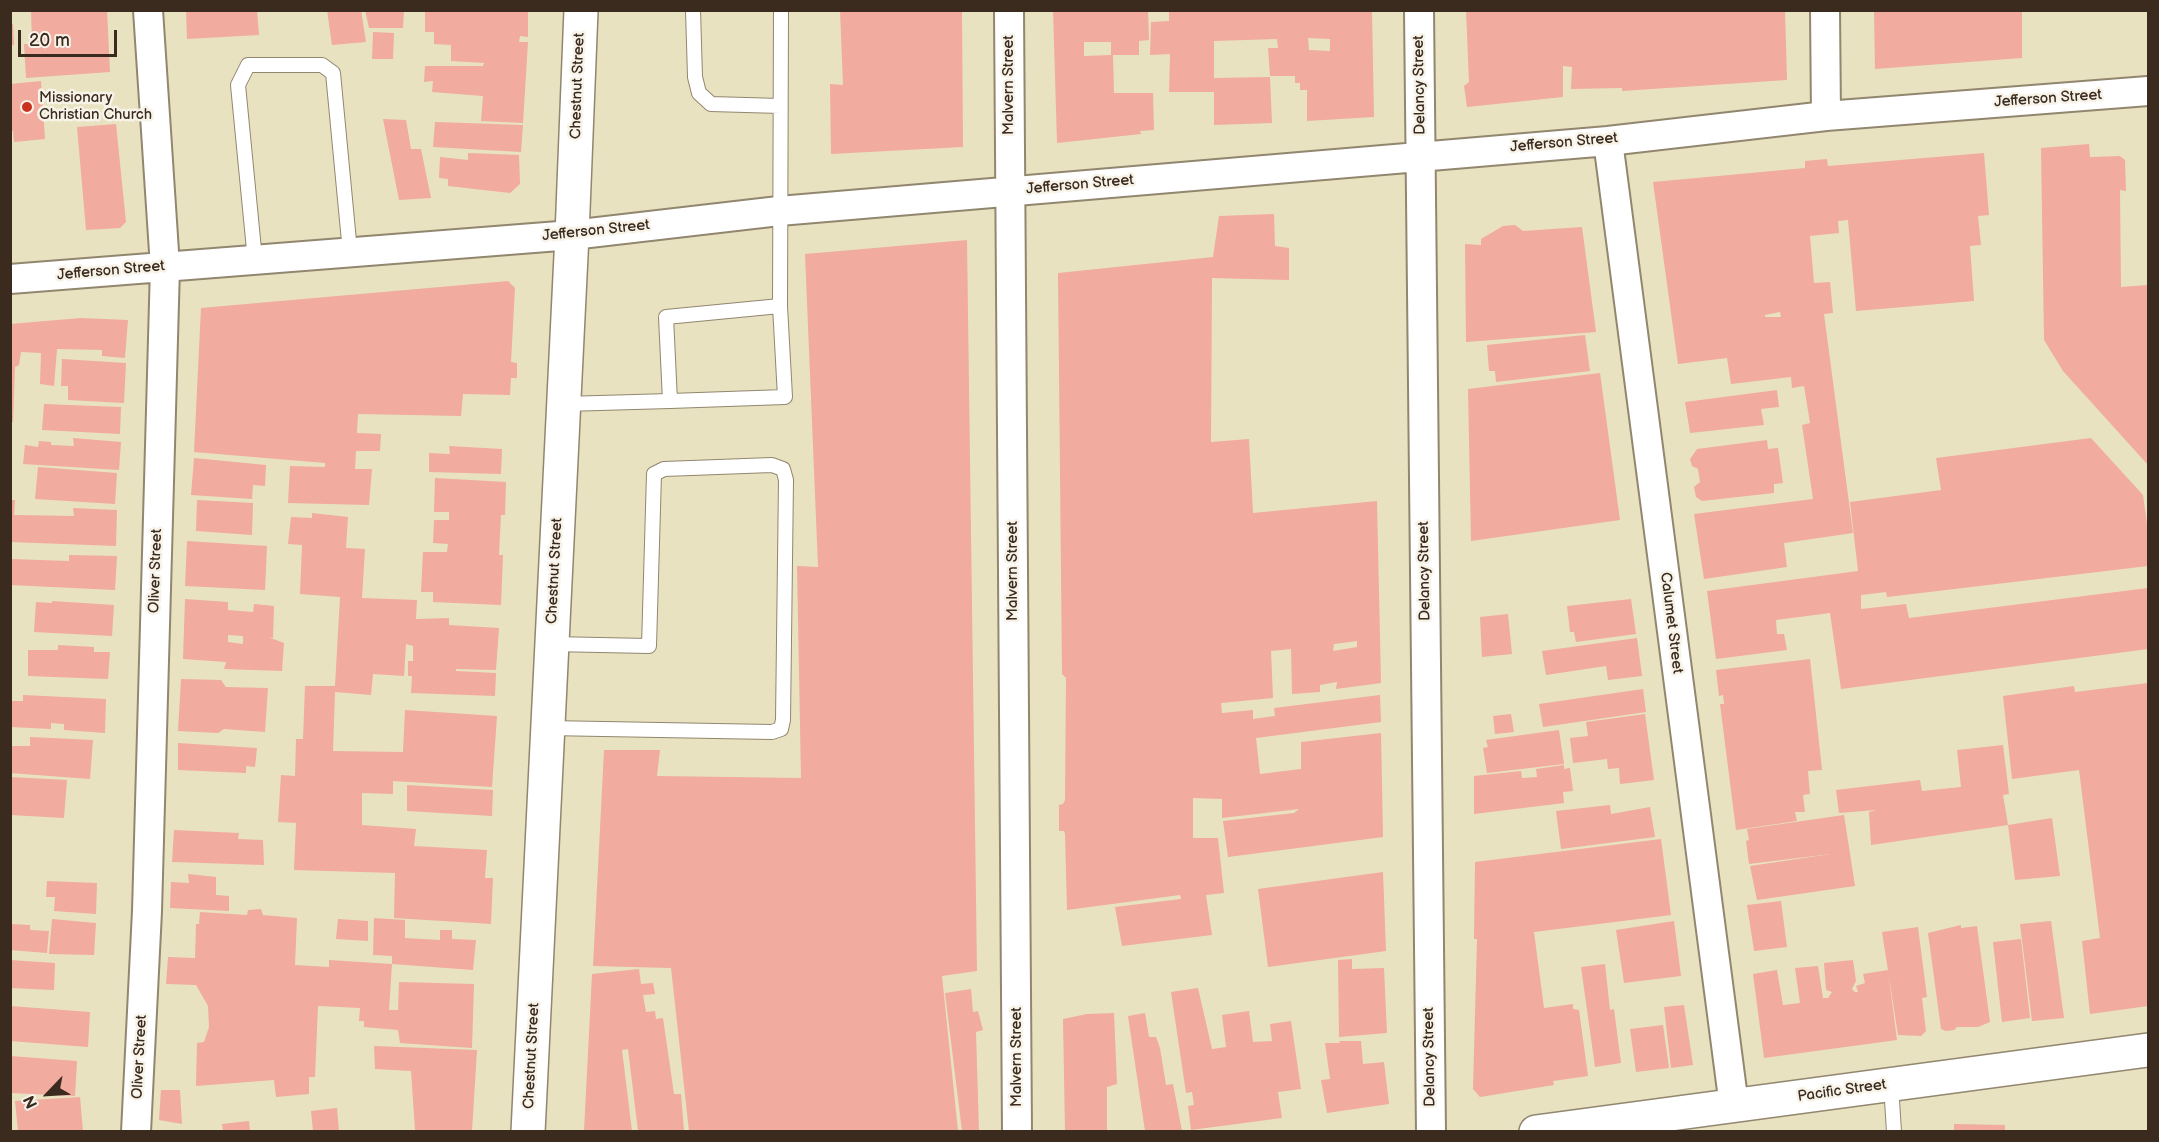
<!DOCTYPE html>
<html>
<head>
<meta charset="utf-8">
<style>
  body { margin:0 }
  #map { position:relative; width:2159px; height:1142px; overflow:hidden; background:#e8e2c0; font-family:"Balsamiq Sans",sans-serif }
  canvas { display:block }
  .frame { position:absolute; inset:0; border:12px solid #3b2a1e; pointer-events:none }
  .north { position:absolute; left:18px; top:1064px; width:60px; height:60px; -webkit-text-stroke:4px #f7f3e8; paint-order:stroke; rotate:245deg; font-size:16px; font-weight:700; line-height:24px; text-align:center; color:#3b2a1e }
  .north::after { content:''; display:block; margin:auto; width:21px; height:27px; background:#3b2a1e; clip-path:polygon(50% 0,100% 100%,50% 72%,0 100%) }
  .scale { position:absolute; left:18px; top:30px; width:99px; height:27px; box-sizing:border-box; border:3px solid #3b2a1e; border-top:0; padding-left:8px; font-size:18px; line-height:21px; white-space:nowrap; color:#3b2a1e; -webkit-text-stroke:4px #f7f3e8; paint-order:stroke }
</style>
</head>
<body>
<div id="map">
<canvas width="2159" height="1142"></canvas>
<div class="frame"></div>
<div class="north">N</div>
<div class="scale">20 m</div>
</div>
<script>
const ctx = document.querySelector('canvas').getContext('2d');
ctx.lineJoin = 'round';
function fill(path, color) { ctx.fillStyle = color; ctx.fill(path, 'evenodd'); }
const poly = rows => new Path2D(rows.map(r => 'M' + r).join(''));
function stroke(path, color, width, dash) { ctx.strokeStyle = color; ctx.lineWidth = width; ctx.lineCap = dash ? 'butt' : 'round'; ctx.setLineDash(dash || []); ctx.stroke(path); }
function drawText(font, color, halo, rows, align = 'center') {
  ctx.font = font + ' "Balsamiq Sans",sans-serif'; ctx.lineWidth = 5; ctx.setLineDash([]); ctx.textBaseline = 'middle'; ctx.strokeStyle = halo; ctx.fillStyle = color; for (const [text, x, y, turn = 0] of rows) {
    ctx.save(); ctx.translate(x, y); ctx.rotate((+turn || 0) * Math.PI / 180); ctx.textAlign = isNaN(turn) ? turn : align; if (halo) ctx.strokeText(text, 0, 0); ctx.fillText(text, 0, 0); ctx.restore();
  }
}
fill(poly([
  [31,10,107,10,110,72,26,78,24,44,32,44],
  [186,10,257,10,259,35,187,39],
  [327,10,361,10,366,42,332,45],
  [365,10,404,10,403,28,369,28],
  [425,10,528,12,528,37,520,36,519,42,528,42,523,123,481,121,483,96,432,92,433,81,424,82,425,66,483,66,484,63,451,61,451,45,434,44,434,32,425,32],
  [840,10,962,10,963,147,831,154,830,84,843,85],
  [1053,10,1148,10,1149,40,1139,41,1139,55,1113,55,1114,93,1153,93,1154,130,1140,131,1141,134,1057,143],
  [1084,42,1111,42,1111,55,1084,56],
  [1169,10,1372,10,1374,117,1307,121,1307,90,1300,90,1300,83,1295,83,1295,76,1270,76,1268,48,1278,48,1277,39,1214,41,1214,78,1270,77,1272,123,1214,125,1214,92,1169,92,1170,54,1150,55,1151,22,1169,21],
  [1308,38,1330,39,1330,51,1309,50],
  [1466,10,1785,10,1787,80,1622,91,1622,88,1571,89,1572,67,1563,66,1563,97,1467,107,1464,86,1469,82],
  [1874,10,2022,10,2022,58,1875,69],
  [10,24,13,24,14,45,10,45],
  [373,32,394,33,393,59,372,59],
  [41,81,45,139,14,142,13,131,10,131,10,84],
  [383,119,406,120,411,149,421,149,431,198,399,200],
  [435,122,523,125,521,152,433,147],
  [116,124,126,222,120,228,86,230,77,127],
  [2089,144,2090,157,2120,156,2125,160,2126,191,2120,190,2121,287,2148,285,2148,465,2063,371,2044,340,2041,148],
  [468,153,519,155,520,184,510,193,448,186,448,179,439,178,440,157,468,160],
  [1984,153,1989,215,1978,216,1981,245,1970,246,1974,301,1856,311,1848,220,1838,221,1839,233,1810,236,1814,283,1830,282,1833,313,1824,314,1853,533,1784,543,1787,567,1704,579,1694,514,1813,499,1802,425,1810,423,1804,386,1792,388,1791,377,1731,384,1727,358,1678,364,1653,182,1805,168,1805,161,1827,159,1828,166],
  [1780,312,1781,317,1765,317,1765,315],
  [1274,214,1275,246,1289,248,1289,280,1212,278,1211,442,1249,439,1253,513,1377,501,1381,683,1336,689,1337,682,1320,685,1320,692,1292,694,1291,649,1271,651,1273,698,1221,703,1222,713,1253,710,1253,719,1275,716,1274,708,1380,695,1381,722,1256,738,1260,774,1301,769,1301,742,1381,733,1383,837,1228,857,1223,821,1294,813,1299,809,1222,818,1222,799,1193,798,1193,838,1218,838,1224,893,1206,895,1212,935,1122,946,1115,907,1181,899,1180,895,1067,910,1065,834,1064,831,1059,831,1059,805,1063,804,1065,800,1066,678,1062,674,1058,273,1213,257,1219,216],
  [1357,641,1357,647,1333,651,1334,644],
  [1515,225,1523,231,1582,227,1596,332,1466,342,1465,244,1481,245,1481,239,1503,226],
  [967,240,977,971,942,976,958,1131,689,1131,671,968,593,966,604,750,660,750,657,776,801,778,797,566,818,567,805,254],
  [508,281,515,288,511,362,517,363,517,378,511,378,510,395,463,394,461,416,358,414,357,433,381,434,380,451,356,451,355,469,372,469,369,505,288,503,290,466,325,467,325,463,194,452,201,308],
  [81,318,128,320,125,358,102,356,102,350,57,349,54,386,40,384,41,353,21,352,19,365,15,367,13,422,10,422,10,324],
  [1585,335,1590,371,1496,382,1495,371,1489,371,1487,345],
  [62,359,126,363,124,403,68,400,68,386,61,386],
  [1600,373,1620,520,1471,541,1468,389],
  [1777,390,1779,407,1761,409,1764,425,1690,433,1685,402],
  [44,404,121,407,120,434,42,430],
  [73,438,121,442,119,470,23,464,25,445,38,447,39,441,51,442,51,445,74,446],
  [2091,438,2143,495,2148,531,2148,566,1887,597,1886,592,1861,595,1861,609,1906,604,1909,618,2148,588,2148,649,1841,689,1830,613,1776,620,1777,634,1784,634,1787,650,1716,659,1707,591,1858,571,1850,502,1941,490,1936,458],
  [1767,440,1768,449,1778,448,1783,483,1774,484,1774,493,1702,501,1696,497,1694,487,1700,482,1698,469,1692,466,1690,459,1697,449],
  [449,446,502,449,501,474,429,472,429,453,450,454],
  [194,458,266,465,265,486,253,485,252,499,191,495],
  [38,467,117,473,115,504,35,499],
  [435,478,506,482,505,515,501,515,499,555,503,555,501,605,433,602,433,592,421,592,423,552,447,552,448,544,433,543,434,520,449,520,449,512,434,512],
  [10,500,15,500,14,515,74,516,73,508,117,510,116,546,10,542],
  [197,500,253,503,252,535,196,531],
  [312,513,348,517,346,548,365,549,362,598,417,600,416,619,449,618,449,625,499,628,496,670,456,669,456,671,496,673,495,696,411,693,412,676,408,676,408,661,413,661,413,646,406,644,404,676,373,674,371,695,335,692,333,751,403,752,405,710,497,716,492,787,393,781,393,794,362,793,362,825,416,829,414,846,487,850,485,878,493,878,491,924,394,918,395,873,294,870,296,823,278,822,281,775,295,776,296,739,303,739,305,686,335,686,340,597,300,594,302,545,288,544,291,517,312,518],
  [187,541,267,546,265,590,185,586],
  [69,555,117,556,115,590,10,585,11,559,69,561],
  [185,599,228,602,228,610,253,612,254,604,274,606,273,638,268,637,284,643,282,671,224,669,226,662,183,659],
  [228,635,243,636,243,644,228,642],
  [1631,599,1636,634,1576,642,1574,632,1570,632,1567,606],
  [52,601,114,605,112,636,34,632,36,602,52,603],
  [1508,614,1512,654,1482,657,1480,617],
  [1637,638,1642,676,1608,680,1606,666,1546,675,1542,651],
  [58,645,94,647,94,652,110,652,108,679,28,676,28,650,58,650],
  [1810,659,1822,770,1808,771,1810,794,1803,795,1805,812,1795,812,1797,821,1736,830,1720,704,1724,704,1723,695,1719,696,1716,670],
  [181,679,221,680,226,687,268,688,265,732,224,729,218,733,178,731],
  [2148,683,2148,1006,2090,1014,2082,941,2100,938,2079,770,2012,779,2003,696,2074,686,2075,692],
  [1643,689,1646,712,1543,727,1539,704],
  [23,695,106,699,105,733,64,730,64,724,51,723,51,729,10,727,10,701,23,701],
  [1511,714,1514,732,1495,734,1493,716],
  [1645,714,1654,780,1620,784,1619,768,1608,769,1607,759,1573,763,1570,738,1588,736,1586,722],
  [1559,730,1564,764,1487,773,1483,748,1488,747,1486,740],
  [30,737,93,740,90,779,10,773,10,746,30,746],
  [178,743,257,748,255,767,246,766,246,773,178,770],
  [2003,745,2009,794,2003,795,2008,825,1871,845,1869,812,1876,810,1839,813,1836,790,1920,780,1922,791,1961,787,1957,750],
  [1564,765,1564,769,1570,768,1573,791,1563,792,1564,803,1474,814,1474,776,1521,771,1522,778,1537,777,1536,769],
  [10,777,67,780,64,818,10,815],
  [407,785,493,790,492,816,407,811],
  [1610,805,1611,814,1650,807,1655,837,1561,849,1556,811],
  [1844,815,1855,886,1757,900,1750,866,1831,854,1749,864,1746,841,1749,840,1747,829],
  [2052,818,2060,876,2015,880,2008,825],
  [174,830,239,833,238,839,263,840,264,865,172,862],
  [1661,839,1671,915,1534,932,1544,1008,1573,1004,1573,1009,1579,1010,1588,1076,1553,1081,1554,1085,1480,1097,1473,1089,1477,939,1474,939,1475,862],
  [1383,872,1386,951,1268,967,1258,889],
  [188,874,216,877,216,895,229,896,229,911,170,908,171,882,189,883],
  [47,881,97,883,96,914,54,911,55,897,46,897],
  [1781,901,1787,947,1754,951,1747,905],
  [261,909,263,915,297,918,295,965,329,967,329,960,392,964,389,1010,398,1010,399,982,474,984,472,1048,400,1043,398,1030,364,1027,364,1021,359,1021,360,1008,318,1006,315,1077,309,1077,309,1094,276,1097,274,1080,196,1086,197,1043,204,1042,209,1027,208,1006,196,985,166,984,168,957,195,958,196,924,199,924,200,912,247,915,248,910],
  [374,918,405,920,405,938,440,940,440,930,452,930,452,939,476,940,473,970,392,964,392,956,373,955],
  [52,919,96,923,94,955,49,954],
  [338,919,368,921,368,941,336,939],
  [1674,921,1681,976,1624,983,1616,930],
  [2051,921,2064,1018,2032,1021,2020,924],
  [10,924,30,925,30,930,49,931,47,953,10,950],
  [1961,925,1961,928,1977,926,1990,1022,1978,1027,1957,1027,1954,1030,1946,1031,1941,1029,1928,933],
  [1918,927,1927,997,1922,998,1926,1031,1921,1036,1898,1035,1882,932],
  [2021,939,2030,1018,2002,1022,1993,942],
  [1352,959,1352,969,1384,968,1387,1033,1339,1037,1338,960],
  [10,960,55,963,54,990,10,988],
  [1853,960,1856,981,1852,989,1855,992,1858,992,1856,986,1865,983,1863,974,1888,970,1897,1040,1764,1058,1753,974,1777,970,1783,1005,1800,1003,1795,968,1818,966,1823,998,1828,998,1832,992,1826,990,1824,963],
  [1605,964,1610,1010,1614,1009,1621,1063,1595,1067,1581,967],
  [639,969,641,984,653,983,655,994,643,995,646,1012,655,1011,656,1019,663,1018,674,1094,681,1094,684,1131,638,1131,628,1049,622,1050,632,1131,584,1131,592,974],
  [1198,988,1212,1049,1226,1047,1222,1015,1249,1011,1253,1042,1272,1041,1270,1024,1291,1021,1301,1089,1278,1092,1282,1118,1191,1130,1188,1106,1194,1105,1192,1092,1186,1093,1171,992],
  [971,989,973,1012,978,1011,983,1030,976,1032,979,1131,962,1131,945,993],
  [1684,1005,1693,1065,1671,1068,1664,1007],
  [10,1006,90,1012,88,1047,10,1041],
  [1114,1013,1117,1084,1107,1087,1107,1131,1065,1131,1063,1019,1087,1014],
  [1145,1013,1149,1037,1156,1037,1160,1048,1166,1085,1173,1084,1182,1131,1145,1131,1128,1016],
  [1663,1025,1669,1068,1636,1072,1630,1029],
  [1339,1041,1361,1041,1363,1064,1384,1062,1389,1104,1327,1113,1321,1080,1330,1079,1325,1043,1340,1043],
  [374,1046,477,1050,472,1131,415,1130,411,1071,375,1069],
  [10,1056,77,1061,75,1096,10,1093],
  [161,1090,180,1090,182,1124,159,1120],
  [80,1097,83,1131,18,1131,15,1101],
  [337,1108,339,1131,313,1131,311,1111],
  [249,1121,250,1131,223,1131,222,1124],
  [1954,1124,2005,1125,2005,1131,1954,1131]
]), '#f1ab9f');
const lane = poly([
  [693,10,695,77,699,93,711,104,780,106],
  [255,260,238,85,248,65,322,65,333,73,350,252],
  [780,306,781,10],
  [564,404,670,401,785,397,780,306,666,317,670,401],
  [547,728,772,732,781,729,783,720,786,480,783,469,772,465,664,469,654,474,649,646,551,644],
  [1891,1084,1894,1132]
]);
const street = poly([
  [1009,10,1017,1132],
  [1419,10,1431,1132],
  [1825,10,1826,116],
  [1608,141,1734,1106],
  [10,279,572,235,779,211,1608,141,1826,116,2148,91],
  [136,1132,147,911,165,267,148,10]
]);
const secondary = poly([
  [528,1132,572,235,581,10],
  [1536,1132,2148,1050]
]);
stroke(lane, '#92866f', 16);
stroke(street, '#92866f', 32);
stroke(secondary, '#92866f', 36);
stroke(lane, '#fff', 14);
stroke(street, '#fff', 28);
stroke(secondary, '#fff', 33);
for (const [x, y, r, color] of [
  [27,107,6,"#c8321e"]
]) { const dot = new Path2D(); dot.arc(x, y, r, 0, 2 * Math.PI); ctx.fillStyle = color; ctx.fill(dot); stroke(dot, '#f7f3e8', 2); }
drawText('15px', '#3b2a1e', '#f7f3e8', [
  ["Malvern Street",1009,85,-90],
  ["Delancy Street",1420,85,-91],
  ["Chestnut Street",578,86,-88],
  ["Jefferson Street",2048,99,-4],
  ["Jefferson Street",1564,143,-5],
  ["Jefferson Street",1080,185,-5],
  ["Jefferson Street",596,231,-6],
  ["Jefferson Street",111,271,-5],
  ["Oliver Street",156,571,-88],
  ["Chestnut Street",555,571,-87],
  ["Malvern Street",1013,571,-90],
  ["Delancy Street",1425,571,-91],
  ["Calumet Street",1671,623,83],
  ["Chestnut Street",532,1056,-87],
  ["Oliver Street",140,1057,-87],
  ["Malvern Street",1017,1057,-90],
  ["Delancy Street",1430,1057,-91],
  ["Pacific Street",1842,1091,-8]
]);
drawText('15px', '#3b2a1e', '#f7f3e8', [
  ["Missionary",39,98],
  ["Christian Church",39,115]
], 'left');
</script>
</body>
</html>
